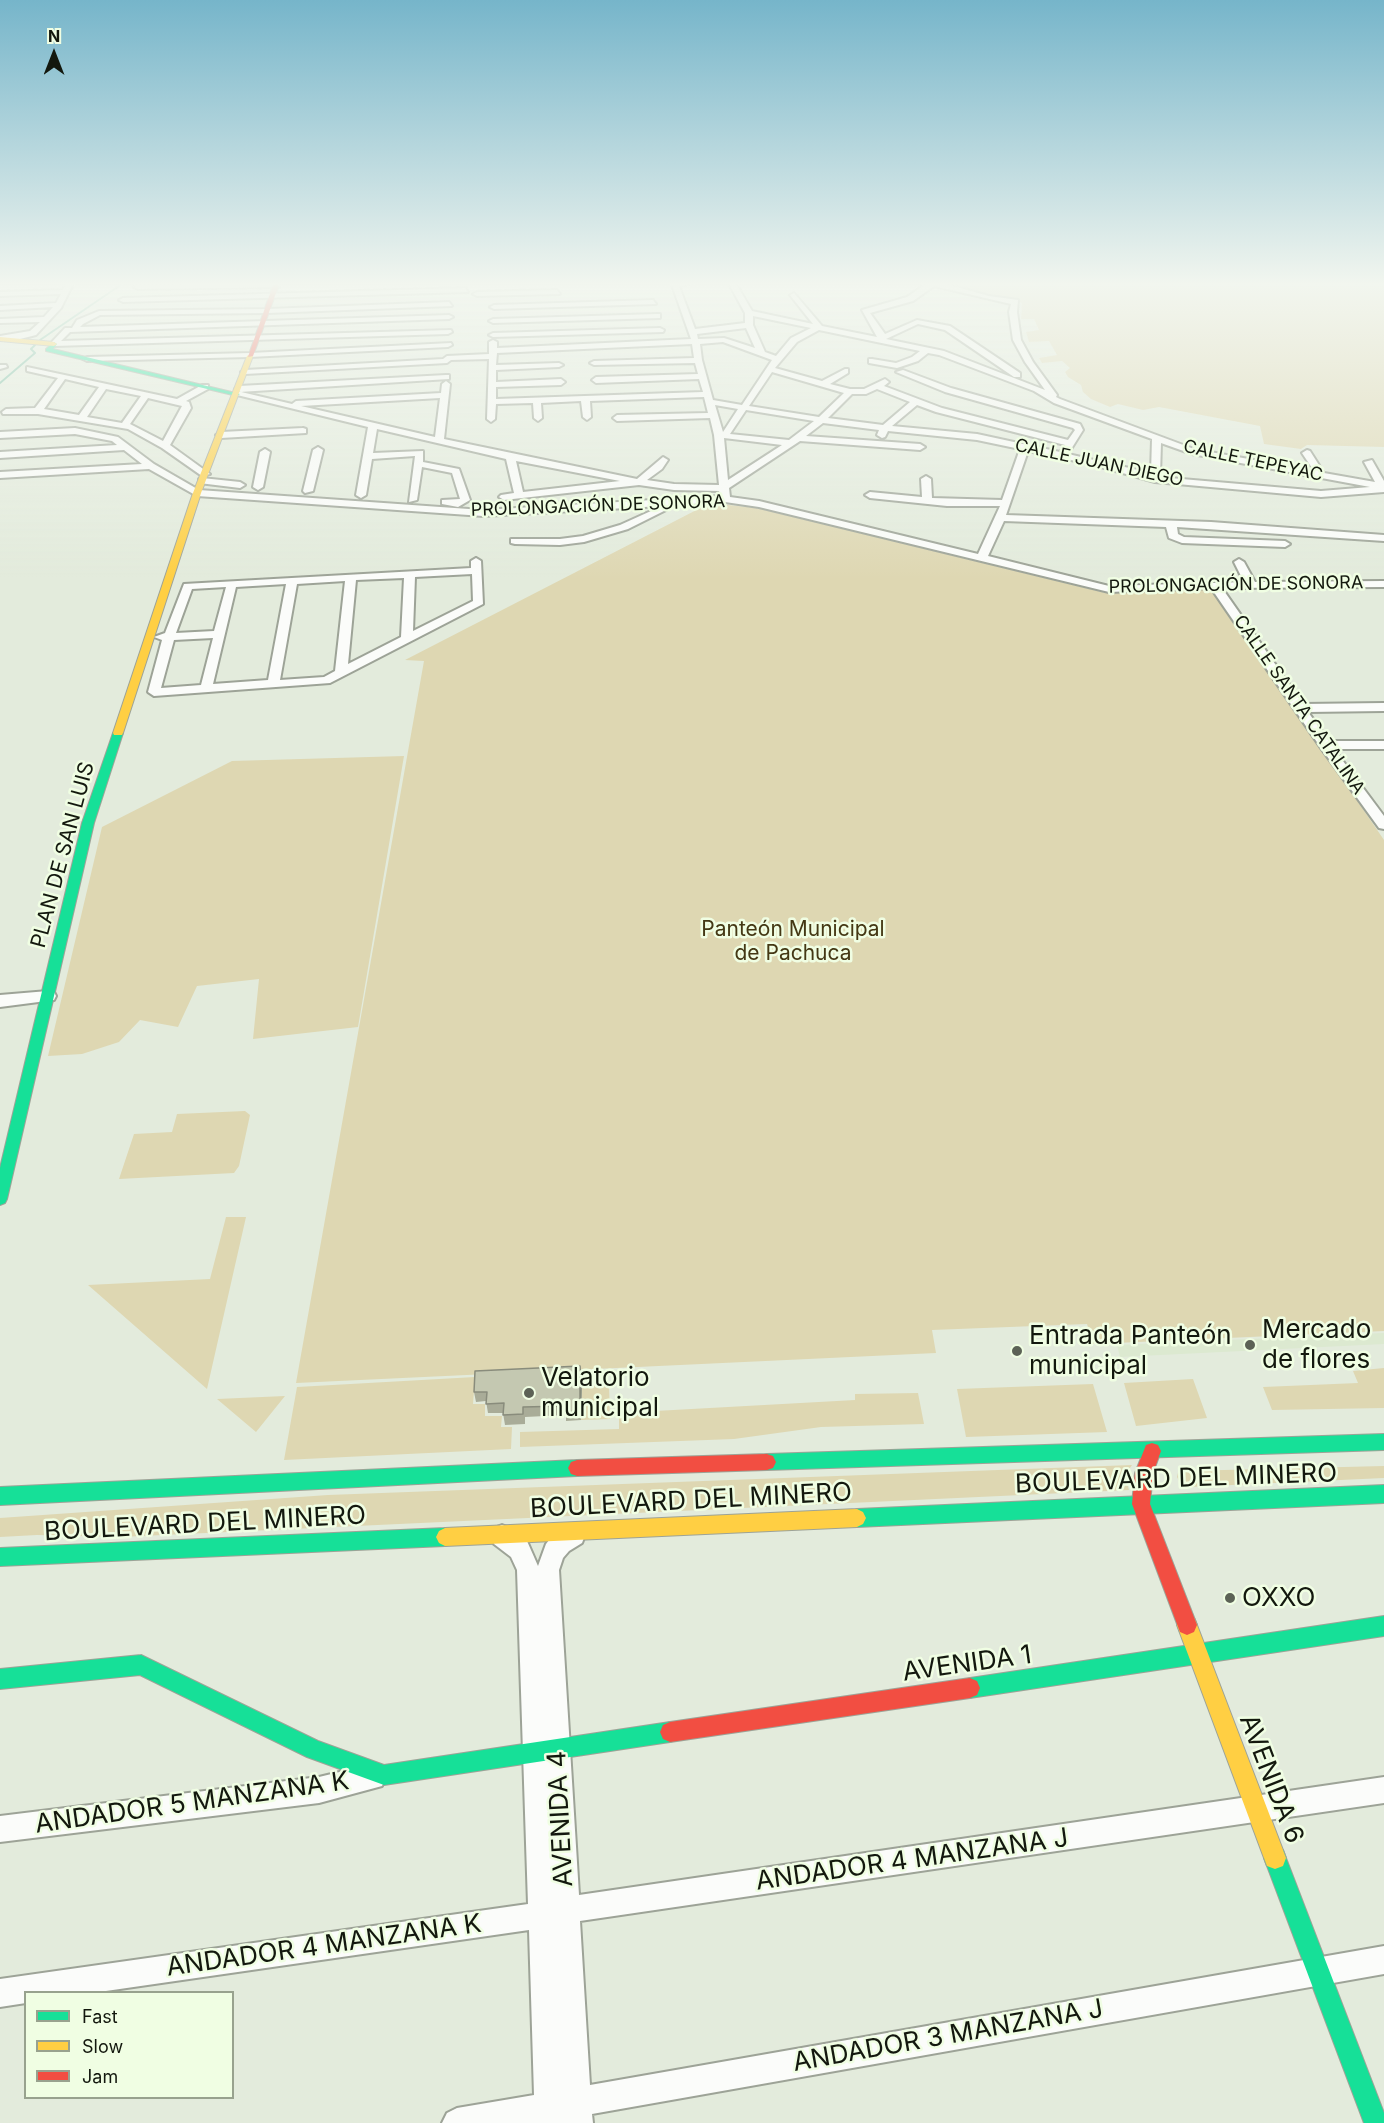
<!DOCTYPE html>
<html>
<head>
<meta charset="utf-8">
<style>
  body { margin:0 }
  #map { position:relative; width:1384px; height:2123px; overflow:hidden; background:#e3ebdc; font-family:Inter,sans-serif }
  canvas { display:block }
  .legend { position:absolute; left:24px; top:1991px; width:210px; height:108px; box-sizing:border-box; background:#f0fee3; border:2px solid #98a28e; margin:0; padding:8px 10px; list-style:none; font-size:18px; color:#13180e }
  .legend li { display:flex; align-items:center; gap:12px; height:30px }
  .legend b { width:30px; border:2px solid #98a28e }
  .north { position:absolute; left:24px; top:24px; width:60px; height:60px; -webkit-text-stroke:4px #f0fee3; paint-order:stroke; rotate:0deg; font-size:16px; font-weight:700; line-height:24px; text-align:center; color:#13180e }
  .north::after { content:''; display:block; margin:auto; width:21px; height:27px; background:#13180e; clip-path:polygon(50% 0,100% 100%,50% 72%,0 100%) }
</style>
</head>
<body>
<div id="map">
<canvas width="1384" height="2123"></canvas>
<ul class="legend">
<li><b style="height:8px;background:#16e098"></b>Fast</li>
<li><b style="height:8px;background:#ffcf43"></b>Slow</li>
<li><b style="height:8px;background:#f24e42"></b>Jam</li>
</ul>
<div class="north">N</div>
</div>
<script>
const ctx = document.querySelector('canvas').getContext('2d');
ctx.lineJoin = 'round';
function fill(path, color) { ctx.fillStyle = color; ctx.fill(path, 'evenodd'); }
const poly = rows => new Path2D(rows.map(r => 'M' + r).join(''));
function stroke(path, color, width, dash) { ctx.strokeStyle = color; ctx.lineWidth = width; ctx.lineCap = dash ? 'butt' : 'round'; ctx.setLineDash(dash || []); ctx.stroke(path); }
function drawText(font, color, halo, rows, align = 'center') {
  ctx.font = font + ' Inter,sans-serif'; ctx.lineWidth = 5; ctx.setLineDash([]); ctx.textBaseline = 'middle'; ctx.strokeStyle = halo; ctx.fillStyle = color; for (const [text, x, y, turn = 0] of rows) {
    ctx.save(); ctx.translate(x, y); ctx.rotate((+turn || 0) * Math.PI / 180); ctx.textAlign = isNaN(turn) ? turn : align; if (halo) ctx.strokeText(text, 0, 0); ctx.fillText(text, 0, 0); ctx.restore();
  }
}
fill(poly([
  [1384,1333,1384,1344,1120,1357,1117,1345]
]), '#dce9d0');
fill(poly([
  [941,282,1384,282,1384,447,1307,445,1301,449,1264,444,1260,426,1159,407,1143,410,1118,404,1110,407,1091,399,1083,392,1081,385,1068,377,1065,372,1070,368,1062,361,1042,363,1039,358,1057,355,1049,341,1029,342,1026,332,1039,330,1034,319,1021,319,1022,303],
  [710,503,757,508,1106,593,1213,589,1384,840,1384,1331,1093,1344,1087,1324,932,1330,936,1353,296,1383,424,661,405,660],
  [404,756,358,1027,253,1039,259,979,197,986,178,1027,140,1020,119,1042,82,1054,48,1056,102,827,232,761],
  [245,1111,250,1115,239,1166,234,1173,119,1179,134,1134,172,1132,177,1114],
  [226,1217,246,1217,207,1389,88,1285,210,1279],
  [1384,1368,1384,1408,1272,1410,1263,1387,1358,1383,1353,1371],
  [475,1377,473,1404,485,1404,485,1416,502,1416,501,1427,512,1427,511,1449,284,1460,297,1387],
  [1193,1379,1207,1418,1136,1426,1124,1383],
  [609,1384,610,1419,581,1420,582,1385],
  [1093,1384,1107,1432,966,1437,957,1389],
  [918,1393,924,1424,821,1427,734,1439,520,1447,520,1432,619,1429,619,1413,855,1400,855,1394],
  [285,1396,256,1432,217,1399],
  [1132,1465,1125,1475,1129,1490,120,1537,37,1535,0,1537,0,1518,328,1495],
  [1384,1466,1384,1478,1188,1487,1181,1485,1177,1477,1178,1473,1184,1471]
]), '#ded7b2');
stroke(poly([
  [40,340,125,282],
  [0,383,35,353,31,349,35,345]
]), '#6bb79c', 2);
const street = poly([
  [67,282,74,282,61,308,36,335,20,339,0,340,0,336,30,331,40,322,0,323,0,319,44,317,53,307,0,310,0,306,56,303,61,294,0,296,0,292,63,290,67,282],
  [671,282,696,282,679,286,695,329,745,323,745,313,728,282,735,282,752,311,813,324,790,295,794,293,822,326,877,337,862,310,907,297,929,282,939,282,989,296,1018,300,1017,312,1021,340,1033,362,1057,395,1056,397,1060,399,1194,449,1314,471,1302,453,1307,450,1310,451,1324,473,1375,482,1364,462,1372,460,1384,481,1384,492,1321,497,1155,482,1090,464,1028,451,1006,515,1211,522,1384,535,1384,541,1177,527,1178,534,1184,537,1285,541,1290,544,1285,547,1182,543,1169,538,1166,527,1004,521,988,556,1109,586,1244,582,1234,562,1239,559,1244,562,1255,582,1384,581,1384,587,1222,588,1303,704,1384,703,1384,711,1308,712,1329,741,1384,741,1384,749,1334,749,1384,816,1384,829,1379,828,1321,748,1211,588,1109,592,759,507,725,502,676,505,628,529,584,542,560,545,515,544,511,543,511,539,560,539,583,536,620,525,662,506,483,516,197,496,149,469,0,478,0,472,142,464,124,450,0,458,0,452,117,445,112,441,75,434,0,438,0,432,75,428,118,437,154,464,199,490,483,510,720,496,719,491,674,490,639,485,504,500,499,497,501,495,514,493,506,459,377,429,373,453,423,451,423,462,459,469,470,500,458,507,442,504,442,500,460,499,452,473,422,467,417,500,409,502,415,456,372,459,366,495,361,498,356,495,368,427,233,394,237,391,292,404,296,401,441,393,442,384,446,381,450,384,444,439,637,479,663,457,668,460,662,469,647,480,674,484,719,485,714,435,710,418,617,421,613,418,617,415,708,413,704,397,590,401,591,417,587,420,583,417,581,401,541,403,542,418,538,421,534,418,533,403,496,404,495,419,491,422,487,419,489,359,451,360,447,363,245,374,241,372,245,370,443,359,447,356,489,354,489,342,493,340,497,342,497,348,691,339,671,282],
  [934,286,1011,304,1009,312,1013,340,1025,362,1045,390,944,351,886,339,918,324,945,330,1014,377,1020,377,1020,373,950,326,917,320,885,334,870,313,913,301,934,286],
  [753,316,811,328,791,338,776,356,765,352,753,325,753,316],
  [746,328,755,348,724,338,698,339,697,334,746,328],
  [819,330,920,351,912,357,896,363,872,359,869,359,869,363,897,368,918,361,928,353,939,355,1034,391,1054,403,1152,439,1151,473,1068,454,1083,430,1080,424,951,388,903,370,896,372,945,392,1073,428,1075,430,1068,440,942,408,884,386,889,382,885,379,864,389,850,389,830,384,848,373,848,369,845,369,822,381,775,368,797,342,819,330],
  [723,342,772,360,742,405,713,400,702,360,700,344,723,342],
  [692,344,694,358,594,361,590,363,594,365,695,363,698,374,596,377,592,380,596,383,699,379,703,392,496,399,496,387,561,385,565,382,561,379,496,382,496,370,559,367,563,365,559,363,496,365,497,353,692,344],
  [772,372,844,393,819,417,749,406,772,372],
  [877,389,910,402,883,425,828,418,852,394,866,394,877,389],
  [440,398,435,437,301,406,440,398],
  [715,405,738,409,723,432,715,405],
  [917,405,936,412,1065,445,1060,452,977,434,892,426,917,405],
  [746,410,814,421,789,440,730,434,746,410],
  [823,423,879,430,877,435,882,438,885,437,888,431,977,440,1020,449,1002,500,932,498,931,479,926,476,921,479,922,497,870,492,865,495,870,498,947,506,1000,506,978,554,759,501,730,497,729,488,800,441,920,450,925,447,920,444,806,436,823,423],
  [724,438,782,445,728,480,724,438],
  [1161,443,1192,454,1370,487,1321,491,1170,478,1160,476,1161,443],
  [516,461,620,481,523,492,516,461],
  [276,283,279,287,138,289,134,287,138,285,276,283],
  [465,288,468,292,123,302,119,300,123,298,465,288],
  [557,290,560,294,477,296,473,294,477,292,557,290],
  [653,300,656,304,494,309,490,307,494,305,653,300],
  [449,302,452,306,267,313,100,315,83,324,80,327,449,315,453,317,449,319,70,332,61,341,451,330,452,332,448,334,54,346,50,344,65,328,72,328,77,320,99,311,267,309,449,302],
  [657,314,660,314,660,318,493,323,489,321,493,319,657,314],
  [660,328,664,330,663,332,493,337,489,335,493,333,660,328],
  [451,343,452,345,448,347,250,357,87,361,83,359,87,357,250,353,451,343],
  [0,365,6,365,7,367,0,369,0,365],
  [27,367,177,399,202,385,208,385,208,389,186,401,189,402,191,408,170,445,210,474,202,476,162,448,128,429,38,414,3,414,2,412,6,409,35,408,58,378,27,371,27,367],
  [65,379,99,387,79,415,44,409,65,379],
  [106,389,141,396,122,423,87,417,106,389],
  [148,398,182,406,163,441,130,424,148,398],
  [446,375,449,375,449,379,239,392,235,389,239,386,446,375],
  [303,428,306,429,306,433,221,438,216,435,221,432,303,428],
  [318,447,323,450,313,491,305,493,303,491,313,450,318,447],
  [265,449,270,452,263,487,258,490,253,487,260,452,265,449],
  [202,478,240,482,245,485,240,488,199,483,199,479,202,478],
  [476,558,481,561,483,604,330,683,154,696,148,692,162,640,154,637,165,633,184,584,471,568,471,561,476,558],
  [472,574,473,601,413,631,415,577,472,574],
  [404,578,401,637,348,664,356,580,404,578],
  [345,581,335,671,324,677,280,680,297,584,345,581],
  [286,584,268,680,213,684,236,587,286,584],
  [226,587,214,631,176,633,192,589,226,587],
  [213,638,201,685,161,688,174,640,213,638],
  [48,991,54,992,56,996,54,1000,0,1007,0,995,48,991],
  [574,1524,582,1527,585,1535,582,1543,569,1551,563,1558,559,1570,579,1895,1384,1777,1384,1803,580,1921,590,2085,1384,1946,1384,1974,592,2114,593,2123,442,2123,447,2113,457,2108,534,2095,529,1930,99,1992,26,1992,26,2003,0,2007,0,1979,528,1904,517,1570,511,1557,494,1544,491,1536,494,1528,502,1525,510,1528,527,1541,538,1566,546,1544,553,1535,574,1524],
  [373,1764,382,1768,386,1777,382,1786,319,1803,0,1842,0,1816,319,1777,373,1764]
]);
const fast = poly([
  [54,342,57,344,53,349,240,394,237,396,46,351,46,349,54,342],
  [118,730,123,733,94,823,7,1199,5,1203,0,1205,0,1168,82,823,113,733,118,730],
  [1384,1434,1384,1450,767,1470,761,1468,758,1462,761,1456,767,1454,1384,1434],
  [577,1460,583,1462,586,1468,583,1474,577,1476,0,1505,0,1487,577,1460],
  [1384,1485,1384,1503,857,1527,851,1524,848,1518,851,1512,857,1509,1384,1485],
  [445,1528,451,1531,454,1537,451,1543,445,1546,0,1566,0,1548,445,1528],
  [1384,1616,1384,1636,970,1698,963,1695,960,1688,963,1681,970,1678,1384,1616],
  [141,1655,318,1741,384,1765,670,1722,677,1725,680,1732,677,1739,670,1742,384,1785,307,1757,140,1675,0,1689,0,1669,141,1655],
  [1275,1847,1283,1850,1286,1858,1384,2113,1384,2123,1364,2123,1264,1858,1267,1850,1275,1847]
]);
const slow = poly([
  [0,337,54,342,57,344,54,346,0,341,0,337],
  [250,354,253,356,201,493,123,733,122,735,114,735,113,733,193,493,247,356,250,354],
  [857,1509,863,1512,866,1518,863,1524,857,1527,445,1546,439,1543,436,1537,439,1531,445,1528,857,1509],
  [1187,1615,1194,1618,1197,1625,1286,1858,1283,1866,1275,1869,1267,1866,1264,1858,1177,1625,1180,1618,1187,1615]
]);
const jam = poly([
  [274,282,280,282,253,356,248,357,274,282],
  [1152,1443,1158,1445,1161,1451,1153,1473,1150,1504,1197,1625,1194,1632,1187,1635,1180,1632,1132,1504,1135,1473,1146,1445,1152,1443],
  [767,1454,773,1456,776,1462,773,1468,767,1470,577,1476,571,1474,568,1468,571,1462,577,1460,767,1454],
  [970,1678,977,1681,980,1688,977,1695,970,1698,670,1742,663,1739,660,1732,663,1725,670,1722,970,1678]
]);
stroke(street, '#9da397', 4);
stroke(fast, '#9da397', 2);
stroke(slow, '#9da397', 2);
stroke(jam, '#9da397', 2);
fill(street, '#fbfcfa');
fill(fast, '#16e098');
fill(slow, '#ffcf43');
fill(jam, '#f24e42');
fill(poly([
  [580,1366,582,1375,581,1420,566,1421,566,1415,525,1417,525,1424,505,1425,503,1413,488,1413,486,1401,476,1402,474,1392]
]), '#a9ac98');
fill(poly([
  [580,1366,582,1375,581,1420,580,1411]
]), '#898c7c');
const building = poly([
  [580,1366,580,1411,565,1412,565,1406,523,1407,523,1414,503,1415,504,1403,486,1404,487,1392,474,1392,475,1371,580,1366]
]);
fill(building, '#c4c8b1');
stroke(building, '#898c7c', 1.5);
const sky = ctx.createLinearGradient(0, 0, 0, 580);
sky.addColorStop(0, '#76b5ca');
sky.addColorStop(0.49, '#f2f6ef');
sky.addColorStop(1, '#f2f6ef00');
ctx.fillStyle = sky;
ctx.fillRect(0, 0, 1384, 580);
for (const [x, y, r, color] of [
  [1250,1345,6,"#5c6256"],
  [1017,1351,6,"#5c6256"],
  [529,1393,6,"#5c6256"],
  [1230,1598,6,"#5c6256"]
]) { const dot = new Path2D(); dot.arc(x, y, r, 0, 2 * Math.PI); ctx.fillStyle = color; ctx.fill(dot); stroke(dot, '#f0fee3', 2); }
drawText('18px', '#13180e', '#f0fee3', [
  ["CALLE TEPEYAC",1253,461,12],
  ["CALLE JUAN DIEGO",1099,463,12],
  ["PROLONGACIÓN DE SONORA",598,506,-2],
  ["PROLONGACIÓN DE SONORA",1236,585,-1],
  ["CALLE SANTA CATALINA",1299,705,55]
]);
drawText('21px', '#13180e', '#f0fee3', [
  ["PLAN DE SAN LUIS",63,855,-75]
]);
drawText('21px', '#443814', '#f0fee3', [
  ["Panteón Municipal",793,930],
  ["de Pachuca",793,954]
]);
drawText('26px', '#13180e', '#f0fee3', [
  ["Mercado",1262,1330],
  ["de flores",1262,1360],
  ["Entrada Panteón",1029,1336],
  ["municipal",1029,1366],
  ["Velatorio",541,1378],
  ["municipal",541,1408],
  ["OXXO",1242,1598]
], 'left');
drawText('26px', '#13180e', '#f0fee3', [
  ["BOULEVARD DEL MINERO",1176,1479,-2],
  ["BOULEVARD DEL MINERO",691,1501,-3],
  ["BOULEVARD DEL MINERO",205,1524,-3],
  ["AVENIDA 1",967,1664,-8],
  ["AVENIDA 6",1271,1779,69],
  ["ANDADOR 5 MANZANA K",192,1803,-8],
  ["AVENIDA 4",561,1819,-93],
  ["ANDADOR 4 MANZANA J",912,1860,-8],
  ["ANDADOR 4 MANZANA K",324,1946,-8],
  ["ANDADOR 3 MANZANA J",948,2036,-10]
]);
</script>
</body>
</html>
